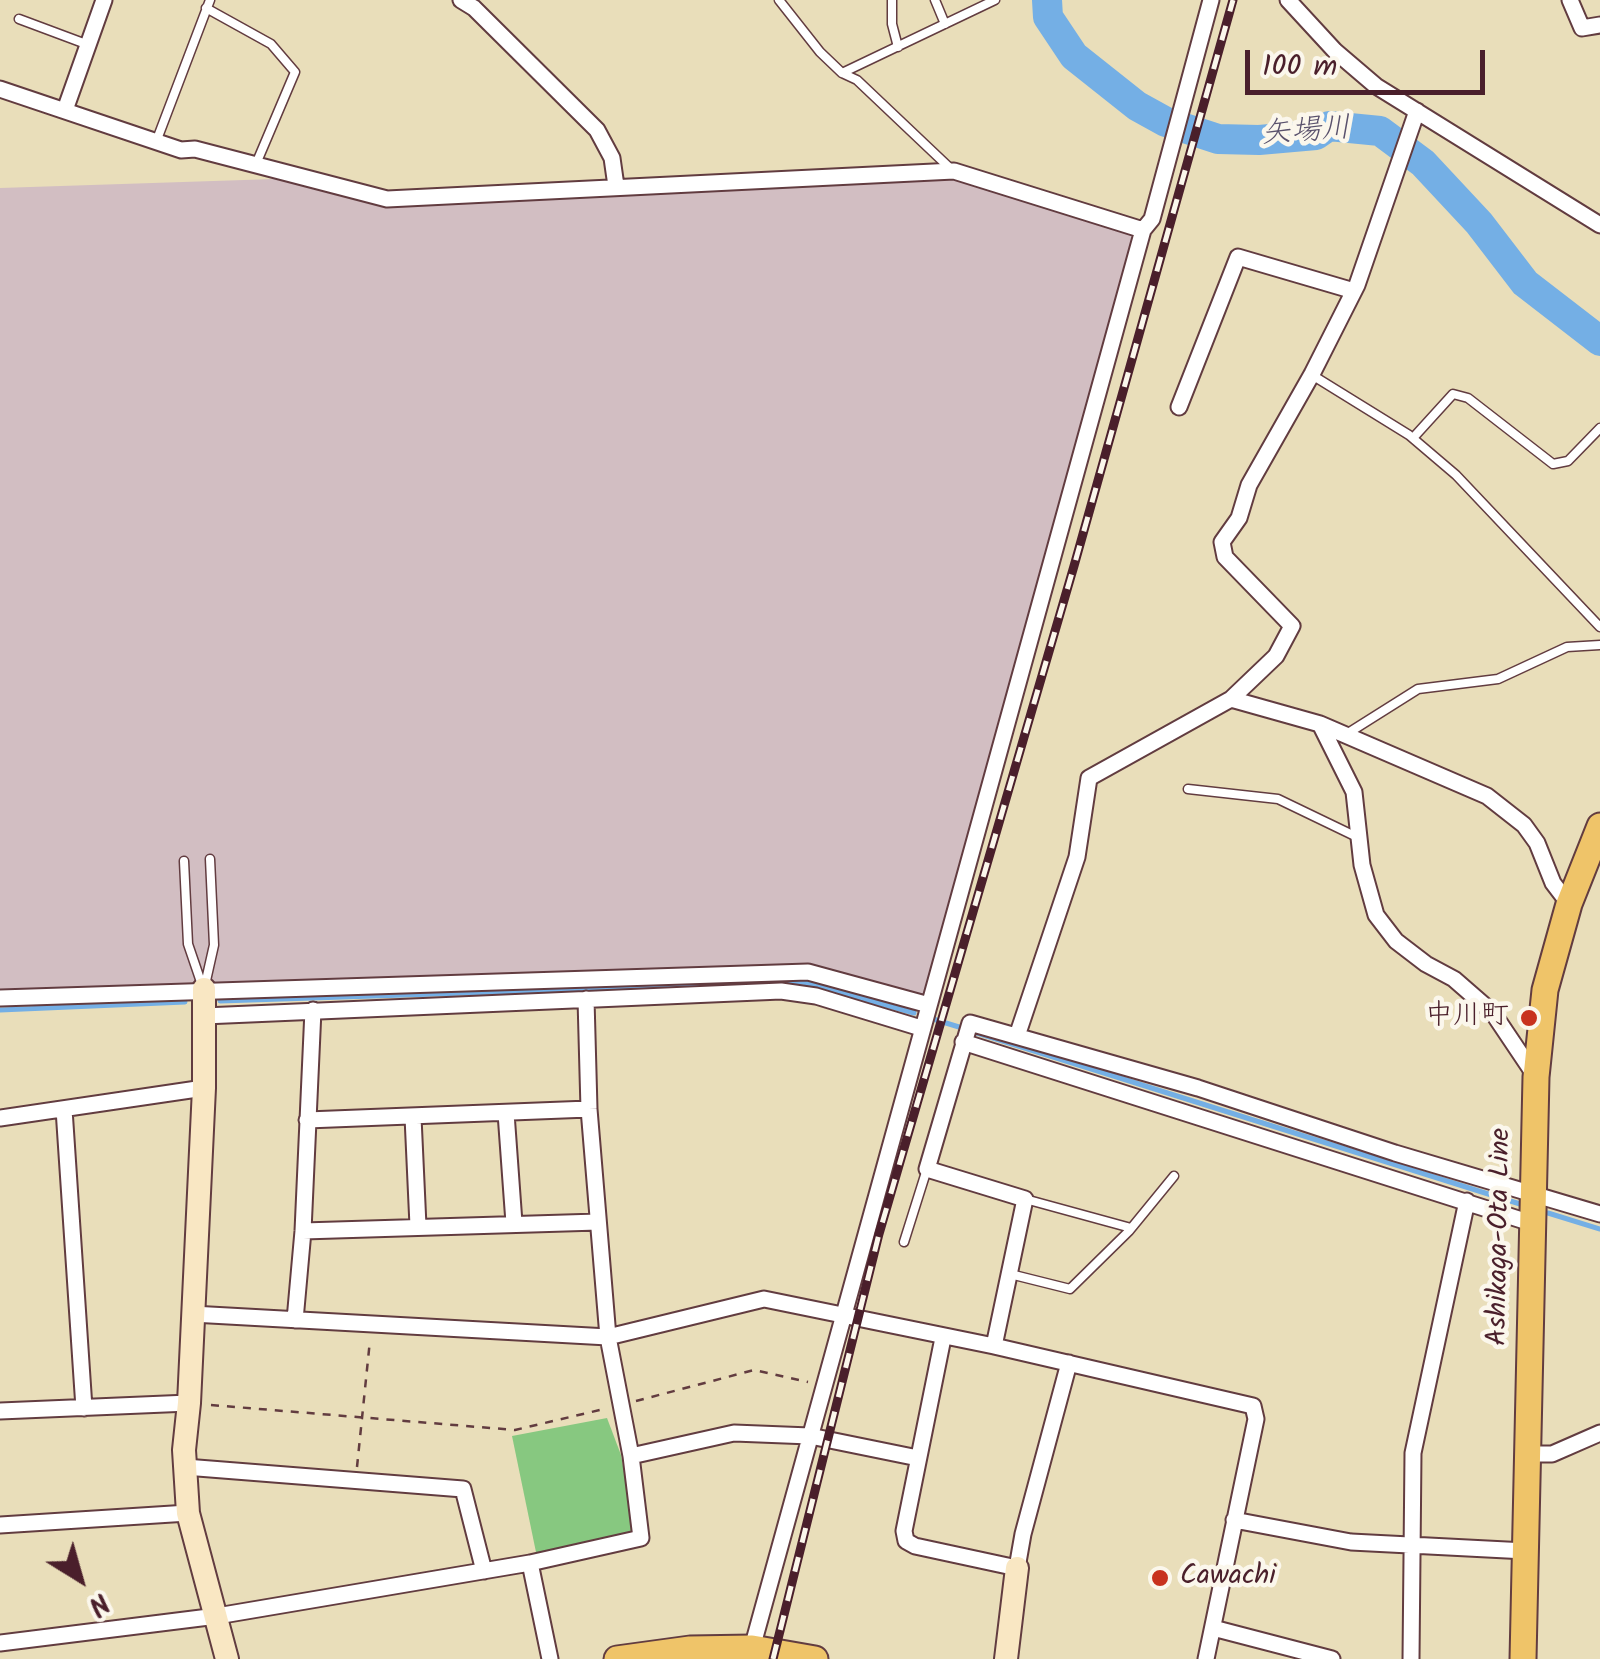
<!DOCTYPE html>
<html>
<head>
<meta charset="utf-8">
<style>
  body { margin:0 }
  #map { position:relative; width:1600px; height:1659px; overflow:hidden; background:#e9deba; font-family:Kalam,sans-serif }
  canvas { display:block }
  .north { position:absolute; left:30px; top:1529px; width:100px; height:100px; -webkit-text-stroke:8px #fbf7ec; paint-order:stroke; rotate:143deg; font-size:28px; font-weight:700; line-height:40px; text-align:center; color:#4a1f2b }
  .north::after { content:''; display:block; margin:auto; width:35px; height:45px; background:#4a1f2b; clip-path:polygon(50% 0,100% 100%,50% 72%,0 100%) }
  .scale { position:absolute; left:1245px; top:50px; width:240px; height:45px; box-sizing:border-box; border:5px solid #4a1f2b; border-top:0; padding-left:12px; font-size:30px; line-height:35px; white-space:nowrap; color:#4a1f2b; -webkit-text-stroke:8px #fbf7ec; paint-order:stroke }
</style>
</head>
<body>
<div id="map">
<canvas width="1600" height="1659"></canvas>
<div class="north">N</div>
<div class="scale">100 m</div>
</div>
<script>
const ctx = document.querySelector('canvas').getContext('2d');
ctx.lineJoin = 'round';
function fill(path, color) { ctx.fillStyle = color; ctx.fill(path, 'evenodd'); }
const poly = rows => new Path2D(rows.map(r => 'M' + r).join(''));
function stroke(path, color, width, dash) { ctx.strokeStyle = color; ctx.lineWidth = width; ctx.lineCap = dash ? 'butt' : 'round'; ctx.setLineDash(dash || []); ctx.stroke(path); }
function drawText(font, color, halo, rows, align = 'center') {
  ctx.font = font + ' Kalam,"Klee One",sans-serif'; ctx.lineWidth = 9; ctx.setLineDash([]); ctx.textBaseline = 'middle'; ctx.strokeStyle = halo; ctx.fillStyle = color; for (const [text, x, y, turn = 0] of rows) {
    ctx.save(); ctx.translate(x, y); ctx.rotate((+turn || 0) * Math.PI / 180); ctx.textAlign = isNaN(turn) ? turn : align; if (halo) ctx.strokeText(text, 0, 0); ctx.fillText(text, 0, 0); ctx.restore();
  }
}
fill(poly([
  [954,171,1143,230,929,1005,808,972,0,998,0,188,305,178,387,199]
]), '#d2bec2');
fill(poly([
  [607,1418,621,1455,635,1532,537,1557,512,1436]
]), '#87c880');
stroke(poly([
  [220,1001,803,982,914,1013],
  [0,1010,185,1002],
  [933,1019,959,1027],
  [977,1033,1520,1204],
  [1548,1213,1600,1229]
]), '#74afe5', 5);
stroke(poly([
  [1047,0,1048,17,1074,56,1137,106,1166,122,1218,139,1259,140,1316,135,1329,126,1380,131,1423,163,1479,223,1525,283,1600,341]
]), '#74afe5', 30);
const lane = poly([
  [779,0,820,52,842,73,857,80,953,171],
  [892,0,892,24,898,47],
  [935,0,945,24],
  [206,8,271,44,295,72,256,164],
  [19,19,86,44],
  [842,73,995,0],
  [156,142,210,0],
  [1312,375,1409,435,1456,475,1600,627],
  [1413,438,1453,394,1468,398,1553,464,1568,461,1600,428],
  [1345,735,1418,689,1498,679,1567,647,1600,645],
  [1188,789,1278,799,1359,838],
  [184,861,188,944,202,985],
  [205,985,214,945,210,859],
  [1025,1199,1131,1228],
  [904,1242,927,1169],
  [1010,1274,1070,1289,1129,1231,1174,1176]
]);
const street = poly([
  [461,0,474,8,597,130,612,158,616,186],
  [1288,0,1335,51,1376,86,1600,225],
  [1570,0,1582,28,1600,25],
  [0,89,181,150,195,149,387,199,954,171,1143,230],
  [65,110,104,0],
  [1179,407,1238,257,1354,291],
  [1231,699,1320,724,1354,792,1362,865,1376,915,1396,941,1426,964,1454,979,1493,1013,1536,1077],
  [1320,724,1487,796,1524,825,1537,843,1553,883,1569,904],
  [0,998,808,972,929,1005],
  [586,999,589,1109,608,1337,764,1299,994,1346,1253,1406,1256,1419,1206,1659],
  [204,1016,781,991,816,996,921,1028],
  [1017,1036,1077,857,1089,778,1231,699,1276,656,1292,626,1225,557,1222,542,1239,518,1249,485,1312,374,1357,285,1417,111],
  [963,1042,1531,1223],
  [64,1109,84,1408],
  [506,1113,514,1223],
  [413,1117,418,1226],
  [0,1118,204,1088],
  [307,1120,589,1109],
  [303,1231,598,1222],
  [192,1314,608,1337,631,1456,734,1433,810,1436,918,1458],
  [295,1320,303,1231,313,1010],
  [943,1338,904,1531,906,1541,915,1546,1017,1568,1023,1534,1069,1363],
  [994,1346,1025,1199,927,1169,970,1023,1198,1088,1395,1153,1600,1214],
  [0,1411,189,1403],
  [1527,1454,1552,1454,1600,1433],
  [185,1467,463,1489,484,1571],
  [1234,1520,1351,1542,1526,1551],
  [0,1525,188,1513],
  [1213,1628,1332,1659],
  [0,1643,217,1616,530,1563],
  [752,1648,1143,230,1152,219,1211,0],
  [550,1659,530,1563,641,1538,631,1456],
  [1411,1659,1413,1453,1467,1201]
]);
const secondary = poly([
  [204,989,204,1088,189,1403,184,1450,188,1513,227,1659],
  [1006,1659,1017,1568]
]);
const primary = poly([
  [617,1659,690,1649,752,1648,815,1659],
  [1523,1659,1536,1077,1545,990,1569,904,1600,826]
]);
stroke(lane, '#623c40', 11);
stroke(street, '#623c40', 19);
stroke(secondary, '#623c40', 26);
stroke(primary, '#623c40', 29);
stroke(poly([
  [636,1401,754,1370,808,1382],
  [211,1405,515,1430,604,1409],
  [357,1467,370,1340]
]), '#623c40', 2.5, [8, 8]);
stroke(lane, '#fff', 8);
stroke(street, '#fff', 15);
stroke(secondary, '#f9e7c3', 22);
stroke(primary, '#efc469', 25);
const rail = poly([
  [773,1659,879,1234,1074,566,1233,0]
]);
stroke(rail, '#4a1f2b', 9);
stroke(rail, '#fbf7ec', 5, [15]);
for (const [x, y, r, color] of [
  [1529,1018,10,"#c8321e"],
  [1160,1578,10,"#c8321e"]
]) { const dot = new Path2D(); dot.arc(x, y, r, 0, 2 * Math.PI); ctx.fillStyle = color; ctx.fill(dot); stroke(dot, '#fbf7ec', 4); }
drawText('28px', '#4a1f2b', '#fbf7ec', [
  ["中川町",1509,1018],
  ["Cawachi",1180,1578,"left"]
], 'right');
drawText('28px', '#4a1f2b', '#fbf7ec', [
  ["Ashikaga-Ota Line",1502,1237,-89]
]);
drawText('italic 30px', '#59516c', '#fbf7ec', [
  ["矢場川",1306,134,-4]
]);
</script>
</body>
</html>
